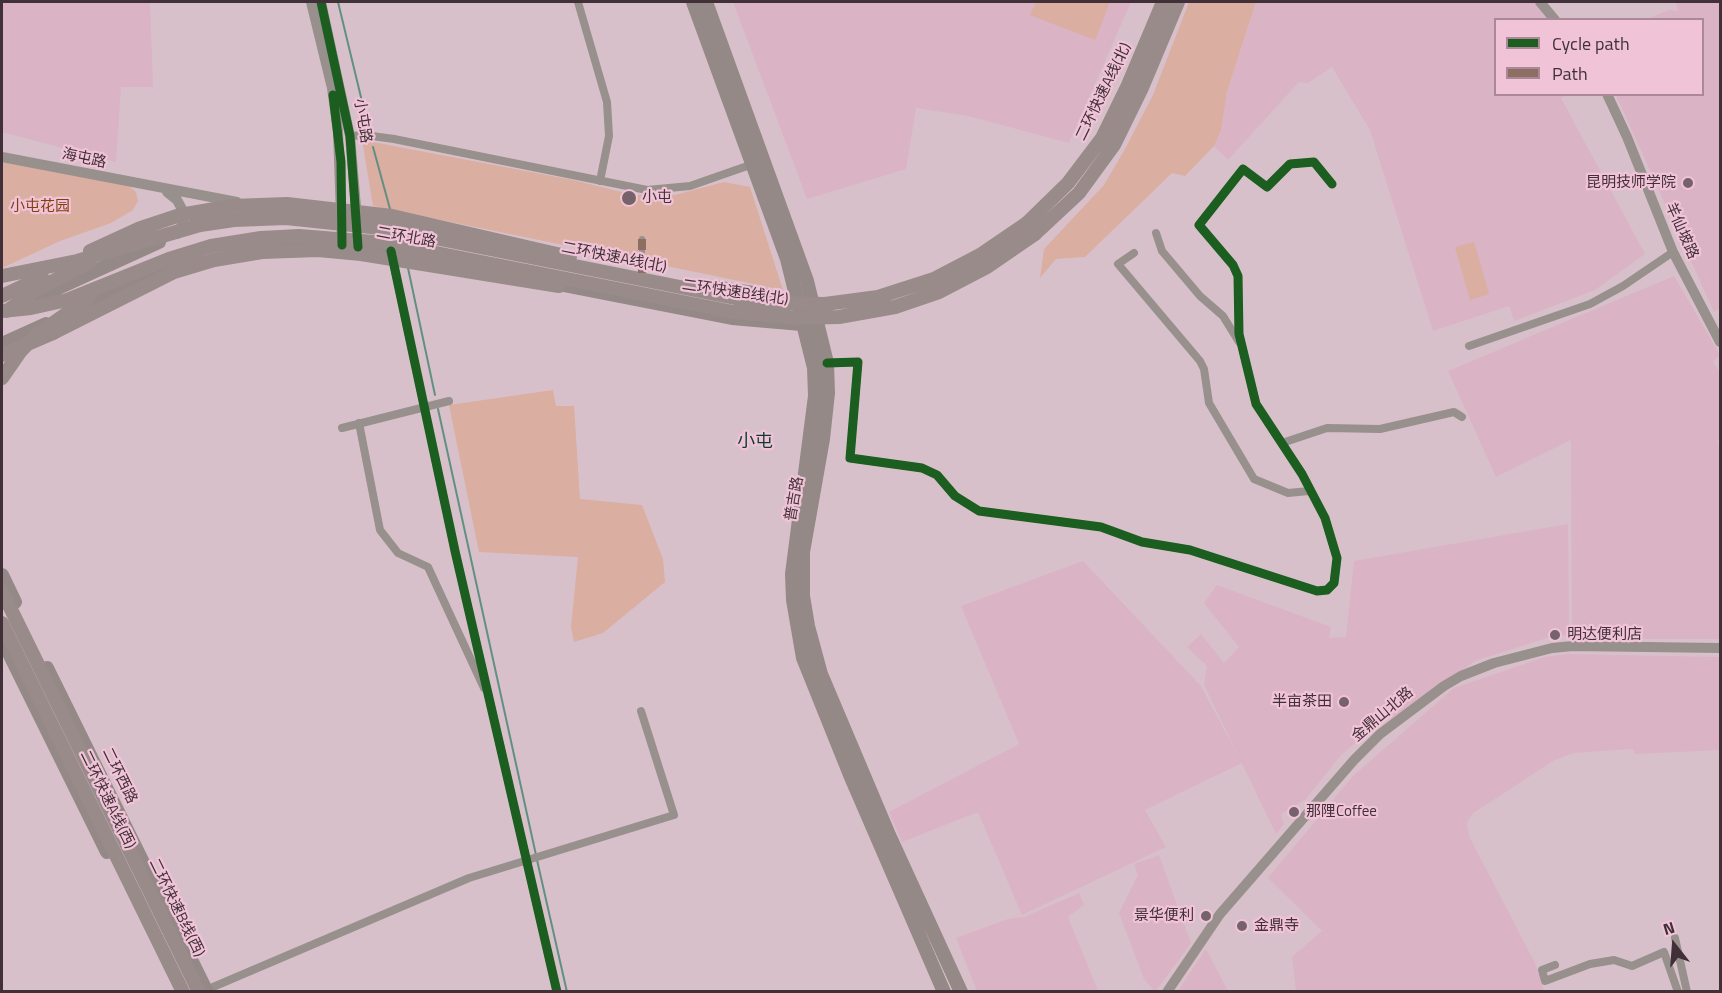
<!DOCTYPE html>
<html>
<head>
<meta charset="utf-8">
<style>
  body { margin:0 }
  #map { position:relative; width:1722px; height:993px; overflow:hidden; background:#d8c0ca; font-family:"Titillium Web",sans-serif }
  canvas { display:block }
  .frame { position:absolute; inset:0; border:3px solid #413038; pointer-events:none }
  .legend { position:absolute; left:1494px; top:18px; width:210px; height:78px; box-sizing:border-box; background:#f0c3d6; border:2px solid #aa8897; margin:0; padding:8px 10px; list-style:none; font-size:18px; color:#413038 }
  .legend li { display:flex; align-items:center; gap:12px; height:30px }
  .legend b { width:30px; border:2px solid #aa8897 }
  .north { position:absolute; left:1644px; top:915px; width:60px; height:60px; -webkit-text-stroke:4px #f0c3d6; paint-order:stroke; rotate:343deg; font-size:16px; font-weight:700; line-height:24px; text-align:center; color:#413038 }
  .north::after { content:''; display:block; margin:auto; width:21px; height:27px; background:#413038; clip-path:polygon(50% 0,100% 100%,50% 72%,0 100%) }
</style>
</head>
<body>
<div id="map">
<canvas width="1722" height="993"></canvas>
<div class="frame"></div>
<ul class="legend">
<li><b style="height:8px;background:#1b5e20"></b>Cycle path</li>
<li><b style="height:8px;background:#8d6e63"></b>Path</li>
</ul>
<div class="north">N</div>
</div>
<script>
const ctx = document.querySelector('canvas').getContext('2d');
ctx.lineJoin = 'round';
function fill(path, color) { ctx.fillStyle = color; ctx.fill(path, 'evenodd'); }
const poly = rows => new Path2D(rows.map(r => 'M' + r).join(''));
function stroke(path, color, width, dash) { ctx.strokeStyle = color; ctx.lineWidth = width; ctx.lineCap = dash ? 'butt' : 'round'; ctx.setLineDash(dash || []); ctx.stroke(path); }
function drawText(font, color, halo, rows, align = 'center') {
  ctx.font = font + ' "Titillium Web","Noto Sans SC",sans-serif'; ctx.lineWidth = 4.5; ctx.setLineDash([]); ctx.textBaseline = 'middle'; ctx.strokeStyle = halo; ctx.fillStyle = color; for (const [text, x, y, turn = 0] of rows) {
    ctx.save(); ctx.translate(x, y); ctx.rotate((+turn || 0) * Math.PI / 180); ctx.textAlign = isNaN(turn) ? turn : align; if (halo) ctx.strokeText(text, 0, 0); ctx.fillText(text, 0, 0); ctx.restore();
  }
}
fill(poly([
  [2,2,150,2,153,87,121,87,116,162,2,132],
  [733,2,1131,2,1069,143,968,116,916,108,906,169,807,199],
  [1256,2,1533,2,1547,19,1496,20,1496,94,1567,95,1561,98,1645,254,1595,290,1514,321,1509,306,1433,331,1370,130,1332,67,1308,83,1299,82,1228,160,1214,146,1221,130,1227,91],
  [1676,2,1720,2,1720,308,1714,312,1616,95,1702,94,1702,20,1647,19,1669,10,1678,11],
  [1674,276,1720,355,1713,362,1720,372,1720,439,1717,441,1720,446,1720,639,1572,639,1571,440,1496,477,1448,371],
  [1568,524,1569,634,1547,638,1475,661,1393,721,1390,717,1372,729,1342,754,1306,799,1281,814,1284,824,1276,834,1204,685,1207,666,1187,647,1201,634,1224,663,1239,647,1204,603,1217,585,1331,627,1329,638,1346,637,1354,561],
  [1083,561,1201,686,1242,763,1145,810,1166,847,1022,915,978,812,902,842,889,812,1019,744,961,606],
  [1567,654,1720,657,1720,750,1635,754,1633,749,1573,753,1553,761,1472,814,1467,823,1469,836,1535,963,1544,991,1296,991,1292,957,1322,931,1268,878,1353,776,1454,688,1545,657],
  [1159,855,1191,943,1155,992,1144,979,1119,913,1138,875,1134,864],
  [1079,893,1084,905,1068,917,1098,991,977,991,956,938,1008,919,1024,917],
  [1206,949,1228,991,1178,991,1189,974]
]), '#dab3c4');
fill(poly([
  [1036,2,1110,2,1095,40,1030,15],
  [1189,2,1256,2,1227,91,1221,130,1214,146,1185,176,1172,173,1085,257,1056,259,1040,278,1044,249,1104,185,1125,149,1153,95],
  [362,140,573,180,634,195,675,195,724,182,750,187,783,290,373,206],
  [2,160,129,186,136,192,138,201,133,210,111,223,60,241,2,268],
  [1474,242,1489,294,1470,300,1455,247],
  [553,390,556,406,574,406,580,499,642,505,663,559,665,582,603,633,574,642,571,627,578,557,479,552,449,405]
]), '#daaea0');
stroke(poly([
  [338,2,366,118],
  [373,147,390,209],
  [408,268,435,395],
  [438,409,536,855],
  [537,860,567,992]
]), '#619083', 2);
stroke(poly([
  [642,273,642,239]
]), '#98908d', 6);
stroke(poly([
  [578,2,607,102,609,136,600,181],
  [350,136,365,135,394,139,647,190,690,186,753,164],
  [1156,233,1162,251,1200,296,1223,316,1239,342],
  [1134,253,1118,264,1200,361,1204,369,1209,403,1254,479,1288,493,1309,491],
  [392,257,455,551,557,992],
  [1469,346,1590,304,1623,286,1673,252],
  [827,363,858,362,850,458,922,468,937,475,955,496,979,511,1101,527,1142,542,1190,550,1317,591,1327,590,1334,583,1337,558,1325,518,1302,474,1256,404,1239,334,1238,276,1233,265,1199,225,1243,169,1267,187,1290,164,1314,162,1332,184],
  [359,423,380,530,398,553,428,567,484,688],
  [342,428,449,401],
  [1282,443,1327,428,1380,429,1454,412,1462,417],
  [1675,938,1687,992],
  [1555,965,1542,970,1545,981,1590,964,1614,960,1632,966,1664,952,1678,992],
  [206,990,469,878,674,815,641,711]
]), '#98908d', 8);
stroke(poly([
  [311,2,332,88,338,131,342,245],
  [321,2,350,136,357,219],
  [1540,2,1555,20],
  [1607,94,1627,137,1673,252,1720,342],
  [2,157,237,202],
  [167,192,177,200,183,211,183,223,177,234],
  [291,211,329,216],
  [1167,992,1220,914,1354,760,1380,734,1444,686,1461,676,1494,663,1552,648,1573,646,1720,648]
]), '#98908d', 10);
stroke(poly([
  [693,2,787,259,814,368,815,396,792,574,793,600,803,658,850,775,944,992],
  [706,2,807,281,827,363,828,393,823,439,803,552,803,596,808,626,821,674,889,835,961,992],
  [263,246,310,244],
  [359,247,423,257],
  [548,282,732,318,813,325],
  [706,286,767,295],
  [21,305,159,242],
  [80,308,169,268],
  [2,344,46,324],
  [2,575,15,602],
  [2,639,107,852],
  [47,668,207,992]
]), '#948986', 14);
stroke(poly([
  [1027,223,1068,183,1102,138,1128,85,1163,2],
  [1035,234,1079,193,1114,145,1141,90,1178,2],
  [34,291,90,262],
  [2,296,42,277],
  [2,355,53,333],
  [2,591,199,992],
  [2,623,183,992]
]), '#988b8a', 14);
stroke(poly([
  [90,251,138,229,180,215,232,206,287,204,392,216,570,257],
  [2,276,77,261,200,225,234,220,286,218,390,229,735,298,782,303,825,304,878,297,934,279,980,255,1027,223],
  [2,311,31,308,67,300,169,259,211,246,261,238,299,236,386,243,733,312,796,318,839,317,895,307,939,292,987,267,1035,234],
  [7,311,34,291],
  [53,333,174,272,214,260,262,252,318,250,361,254,559,286],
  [2,378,20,352,36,335,89,298]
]), '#988b8a', 14);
stroke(poly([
  [642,273,642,239]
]), '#8d6e63', 8, [15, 8]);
stroke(poly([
  [321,2,350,136,358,247],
  [333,95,341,162,342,245],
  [391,251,455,551,557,992],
  [827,363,858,362,850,458,922,468,937,475,955,496,979,511,1101,527,1142,542,1190,550,1317,591,1327,590,1334,583,1337,558,1325,518,1302,474,1256,404,1239,334,1238,276,1233,265,1199,225,1243,169,1267,187,1290,164,1314,162,1332,184]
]), '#1b5e20', 9);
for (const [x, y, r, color] of [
  [1688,183,6,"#76626b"],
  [629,198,8,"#76626b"],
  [1555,635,6,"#76626b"],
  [1344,702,6,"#76626b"],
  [1294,812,6,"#76626b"],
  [1206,916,6,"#76626b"],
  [1242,926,6,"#76626b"]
]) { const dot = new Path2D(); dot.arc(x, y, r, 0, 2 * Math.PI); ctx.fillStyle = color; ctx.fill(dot); stroke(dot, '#f0c3d6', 2); }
drawText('15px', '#413038', '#f0c3d6', [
  ["二环快速A线(北)",1104,92,-64],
  ["小屯路",362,121,81],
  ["海屯路",84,159,12],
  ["羊仙坡路",1681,231,66],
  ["二环北路",406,238,10],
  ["二环快速A线(北)",614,258,11],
  ["二环快速B线(北)",735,293,8],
  ["普吉路",795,499,-80],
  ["金鼎山北路",1383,715,-40],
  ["二环西路",119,776,64],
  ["二环快速A线(西)",107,800,64],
  ["二环快速B线(西)",176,908,64]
]);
drawText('15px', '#413038', '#f0c3d6', [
  ["昆明技师学院",1676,183,"right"],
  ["小屯",642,198],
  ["明达便利店",1567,635],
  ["半亩茶田",1332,702,"right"],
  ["那䧉Coffee",1306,812],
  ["景华便利",1194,916,"right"],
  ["金鼎寺",1254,926]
], 'left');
drawText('15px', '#833f10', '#f0c3d6', [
  ["小屯花园",40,207]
]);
drawText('18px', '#083e30', '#f0c3d6', [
  ["小屯",755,443]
]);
</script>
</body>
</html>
